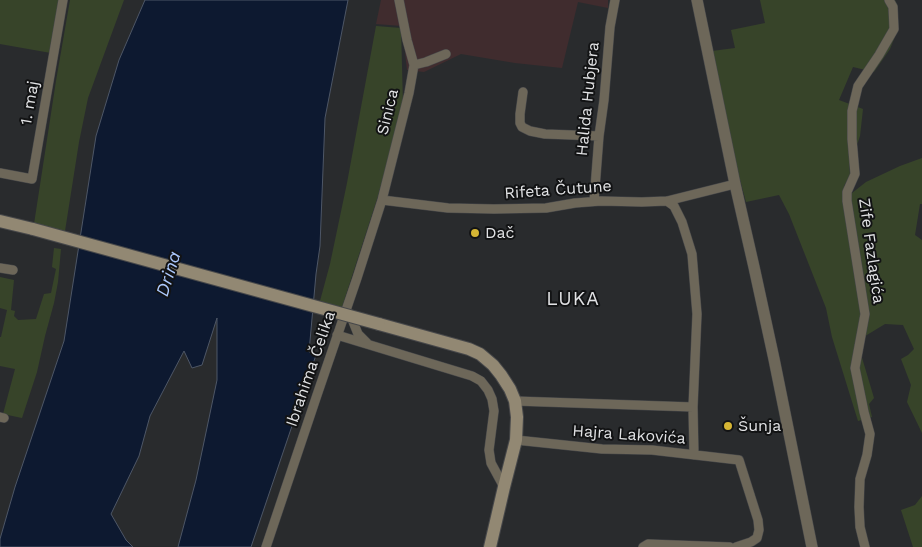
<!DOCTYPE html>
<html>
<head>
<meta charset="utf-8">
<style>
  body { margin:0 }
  canvas { display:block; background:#292b2d }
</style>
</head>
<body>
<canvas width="922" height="547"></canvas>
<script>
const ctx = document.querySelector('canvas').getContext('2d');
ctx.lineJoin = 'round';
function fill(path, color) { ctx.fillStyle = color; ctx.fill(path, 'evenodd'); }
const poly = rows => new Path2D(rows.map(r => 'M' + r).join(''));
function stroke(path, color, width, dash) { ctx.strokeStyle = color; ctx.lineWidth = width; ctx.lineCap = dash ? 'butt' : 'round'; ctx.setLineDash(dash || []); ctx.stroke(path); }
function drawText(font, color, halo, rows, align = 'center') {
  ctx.font = font + ' "Work Sans",sans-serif'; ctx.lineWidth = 4; ctx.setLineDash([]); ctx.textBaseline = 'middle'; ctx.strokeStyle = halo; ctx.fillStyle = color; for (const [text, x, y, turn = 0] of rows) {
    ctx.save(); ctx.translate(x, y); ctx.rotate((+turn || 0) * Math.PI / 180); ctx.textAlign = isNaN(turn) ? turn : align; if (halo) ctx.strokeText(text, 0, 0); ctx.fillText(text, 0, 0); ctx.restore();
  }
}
fill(poly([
  [381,0,608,0,608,8,578,2,562,68,515,63,461,54,424,72,407,70,402,26,376,24]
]), '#402c2e');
fill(poly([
  [0,0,60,0,51,53,0,44],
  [70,0,124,0,88,98,79,142,65,231,34,224,56,81],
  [760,0,895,0,898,6,898,29,890,49,874,72,853,67,839,100,863,109,860,136,858,142,849,159,850,175,844,186,852,193,866,182,900,166,922,158,922,204,920,204,915,235,922,240,922,433,907,402,911,385,901,359,908,355,914,349,903,325,885,324,857,341,874,398,869,404,872,417,858,421,832,337,826,308,789,214,779,195,746,202,736,165,712,51,735,48,731,30,765,23],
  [376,26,401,28,403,105,378,196,342,307,320,301,330,264,347,183],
  [54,248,61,249,58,282,54,303,45,336,37,372,22,418,3,414,15,369,0,366,0,337,1,337,7,310,0,308,0,277,14,280,11,310,15,311,14,316,18,320,36,319,44,294,51,293,56,269,52,267],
  [922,496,922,547,913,547,901,510,915,505]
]), '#374429');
const water = poly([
  [145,0,348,0,325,118,320,246,316,274,309,352,316,355,251,547,178,547,196,480,217,380,217,318,202,365,192,368,184,351,150,416,139,456,111,514,126,540,133,547,0,547,0,539,15,487,64,341,96,136,119,60,145,0]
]);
fill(water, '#0d1930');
stroke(water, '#4d5666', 1);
const minor = poly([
  [399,0,407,40,414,65],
  [523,92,520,114,520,123,522,127,530,131,545,134,599,136],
  [0,173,32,179,63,0],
  [382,200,448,208,494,209,546,208,575,203,601,201,642,202,667,201,735,184],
  [594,201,599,136,604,100,610,27,615,0],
  [667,201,674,206,682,222,692,254,697,314,693,407,694,455],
  [0,268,13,270],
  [350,314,358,334,367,343],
  [337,335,472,376,481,381,488,390,492,399,494,411,489,450,491,463,504,487],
  [515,401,693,407],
  [0,417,4,418],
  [516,440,602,449,652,450,739,460,758,520,759,530,757,538,751,542,736,547],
  [266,547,316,398,357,278,382,200,409,93,414,65,426,62,446,54],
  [643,547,648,544,730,547],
  [865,547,860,527,859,507,860,479,867,455,870,434,864,412,855,368,865,314,847,201,847,192,855,174,852,139,852,111,858,86,879,55,894,29,893,7,889,0]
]);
const tertiary = poly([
  [697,0,735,184,754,267,774,359,812,547]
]);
const secondary = poly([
  [0,221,33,229],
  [379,324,469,349,480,354,493,365,501,375,510,389,515,401,517,417,516,440,504,487,490,547]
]);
stroke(minor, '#47484a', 10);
stroke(tertiary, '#47484a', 12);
stroke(secondary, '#47484a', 14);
stroke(minor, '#6d6759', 9);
stroke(tertiary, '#6d6759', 11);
stroke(secondary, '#928873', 12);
const secondaryBridge = poly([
  [33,229,379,324]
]);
stroke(secondaryBridge, '#47484a', 14, []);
stroke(secondaryBridge, '#928873', 12);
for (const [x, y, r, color] of [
  [475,233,5,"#d5b534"],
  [728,426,5,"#d5b534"]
]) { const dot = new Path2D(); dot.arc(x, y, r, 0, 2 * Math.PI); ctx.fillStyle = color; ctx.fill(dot); stroke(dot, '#121314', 2); }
drawText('16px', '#e2e3e5', '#121314', [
  ["Halida Hubjera",588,99,-84],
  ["1. maj",30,103,-80],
  ["Sinica",388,112,-76],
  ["Rifeta Čutune",558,190,-4],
  ["Zife Fazlagića",871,251,82],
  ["Ibrahima Čelika",311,369,-71],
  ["Hajra Lakovića",629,435,4]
]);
drawText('16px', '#e2e3e5', '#121314', [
  ["Dač",485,233],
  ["Šunja",738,426]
], 'left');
drawText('italic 18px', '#adc9fc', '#121314', [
  ["Drina",169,274,-73]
]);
ctx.letterSpacing = '1px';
drawText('19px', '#e2e3e5', '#121314', [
  ["LUKA",573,299]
]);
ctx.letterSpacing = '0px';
</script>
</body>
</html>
